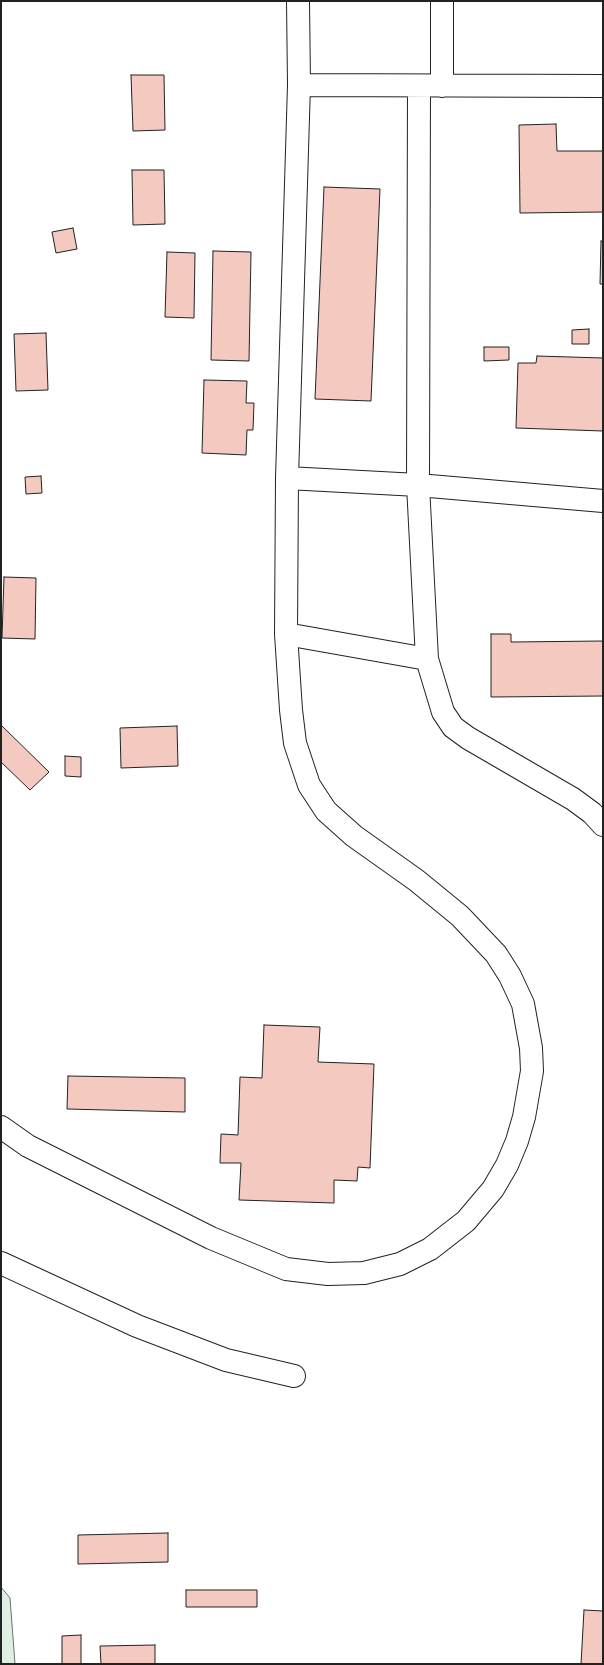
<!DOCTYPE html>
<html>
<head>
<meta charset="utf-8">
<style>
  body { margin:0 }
  #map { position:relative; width:604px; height:1665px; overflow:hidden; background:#fff; font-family:"PT Serif",serif }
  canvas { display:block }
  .frame { position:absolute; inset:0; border:2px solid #222; pointer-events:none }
</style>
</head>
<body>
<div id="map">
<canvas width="604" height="1665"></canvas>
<div class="frame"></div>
</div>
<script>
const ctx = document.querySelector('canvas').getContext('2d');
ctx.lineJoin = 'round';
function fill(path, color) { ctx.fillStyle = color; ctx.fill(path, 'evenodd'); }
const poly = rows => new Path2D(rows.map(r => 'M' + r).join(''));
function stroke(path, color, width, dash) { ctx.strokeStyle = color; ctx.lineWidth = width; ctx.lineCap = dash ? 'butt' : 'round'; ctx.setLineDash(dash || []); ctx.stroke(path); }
const green = poly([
  [1,1587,10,1598,15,1664,1,1664,1,1587]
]);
fill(green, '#e0efe3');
stroke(green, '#6f6f6f', 1);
const building = poly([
  [131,75,164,75,165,130,133,131,131,75],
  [556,124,557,151,603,151,603,212,520,213,519,125,556,124],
  [132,170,164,170,165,224,133,225,132,170],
  [324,187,380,189,371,401,315,399,324,187],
  [73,228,77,249,56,253,52,232,73,228],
  [601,241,603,241,603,284,600,284,601,241],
  [213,251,251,252,249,361,211,360,213,251],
  [167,252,195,253,194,318,165,317,167,252],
  [589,329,589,344,572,344,572,330,589,329],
  [46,333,48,390,16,391,14,334,46,333],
  [484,347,509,347,509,360,484,361,484,347],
  [537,356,603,358,603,431,516,428,518,363,536,363,537,356],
  [204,380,247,381,246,403,254,403,253,430,247,430,246,455,202,453,204,380],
  [41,476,42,493,26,494,25,477,41,476],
  [4,577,36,578,35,639,2,638,4,577],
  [491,634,511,634,511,642,603,641,603,696,491,697,491,634],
  [1,725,49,772,30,790,1,762,1,725],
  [177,726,178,766,121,768,120,728,177,726],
  [65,756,81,757,81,777,65,776,65,756],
  [264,1025,320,1027,318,1062,374,1064,370,1168,358,1167,357,1181,334,1180,334,1203,239,1200,241,1163,220,1163,221,1134,238,1135,240,1077,262,1078,264,1025],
  [68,1076,185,1078,185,1112,67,1109,68,1076],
  [168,1533,168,1562,78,1564,78,1535,168,1533],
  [186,1590,257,1590,257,1607,186,1607,186,1590],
  [584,1610,603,1611,603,1664,581,1664,584,1610],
  [81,1635,81,1664,62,1664,62,1636,81,1635],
  [155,1645,155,1664,101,1664,100,1646,155,1645]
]);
fill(building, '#f3c9c0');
stroke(building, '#222', 1);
const minor = poly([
  [442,1,442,86],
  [299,85,603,86],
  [419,86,418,485,427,659,443,712,453,727,468,738,573,799,592,813,603,825],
  [287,478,418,485,603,501],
  [286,634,427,659],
  [1,1127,28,1146,211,1238,286,1269,328,1274,364,1273,400,1264,430,1249,466,1221,493,1189,507,1165,517,1141,524,1117,532,1071,531,1048,523,1004,510,976,496,954,460,916,416,880,354,836,326,811,309,785,295,743,291,710,286,634,287,478,299,85,298,1],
  [1,1263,137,1326,226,1360,294,1376]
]);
stroke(minor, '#222', 24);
stroke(minor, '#fff', 22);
</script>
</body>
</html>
